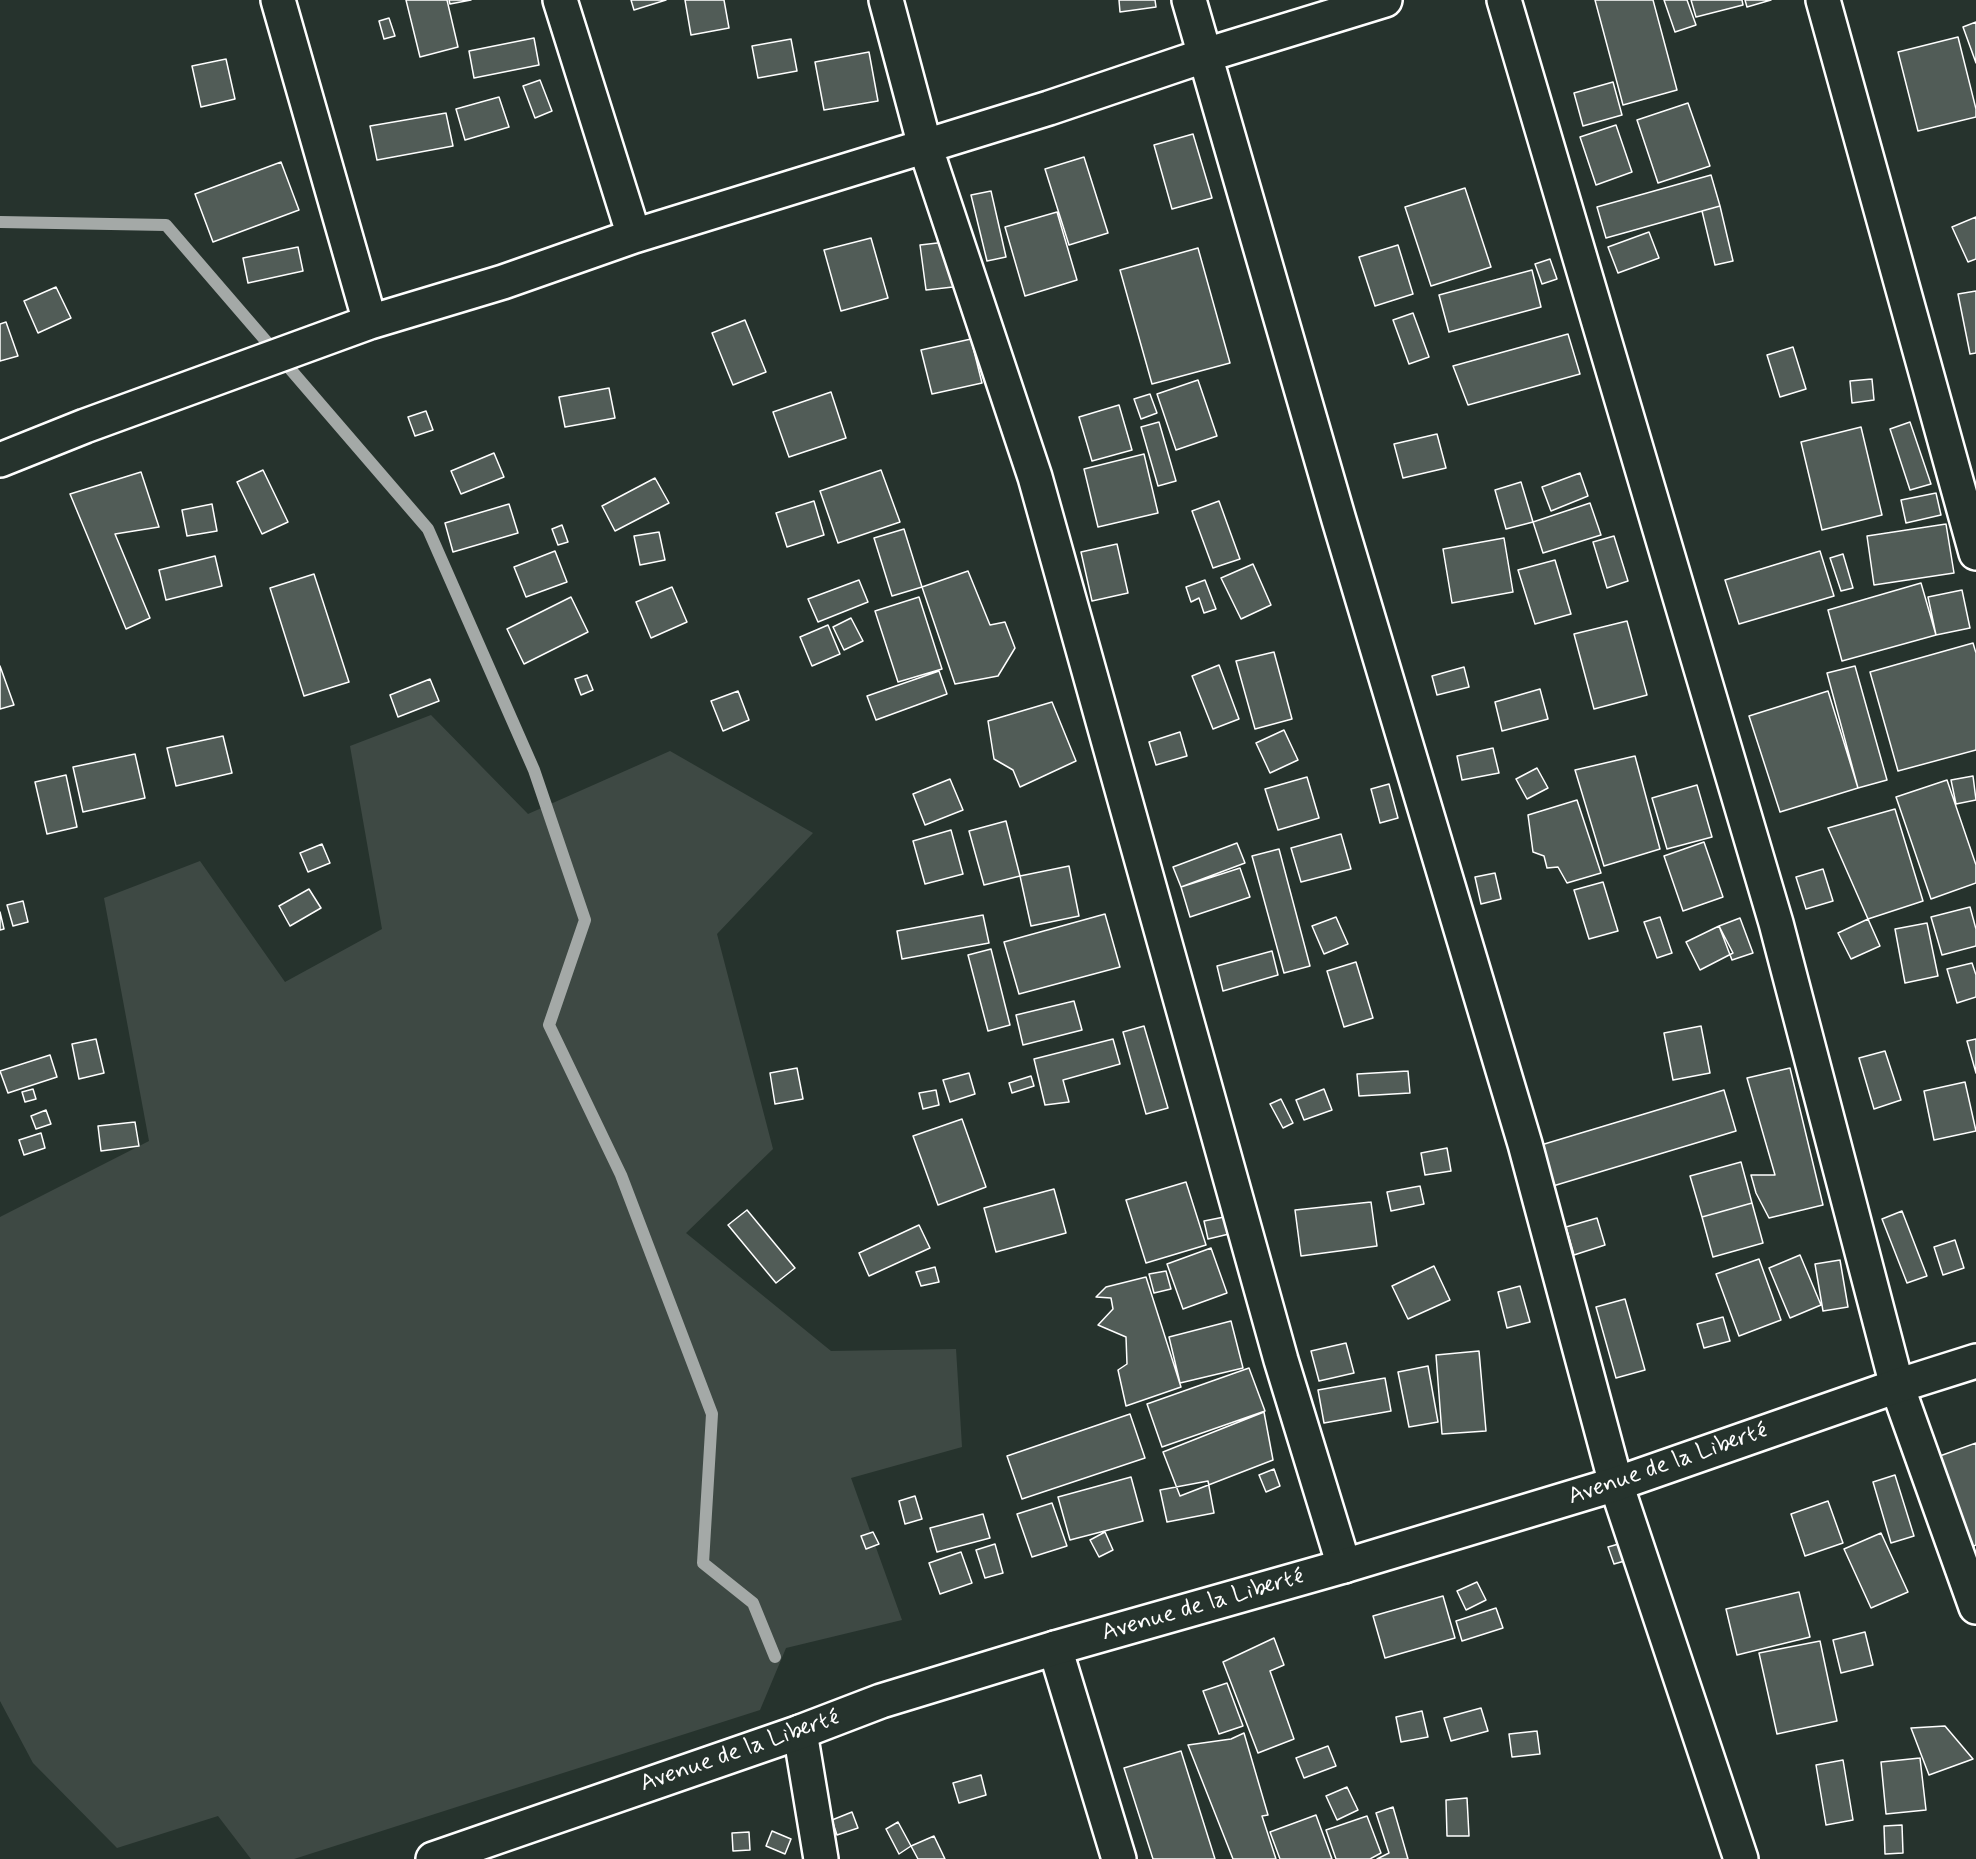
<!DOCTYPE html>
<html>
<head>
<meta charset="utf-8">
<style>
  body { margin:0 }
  canvas { display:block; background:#26332d }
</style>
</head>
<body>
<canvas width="1976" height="1859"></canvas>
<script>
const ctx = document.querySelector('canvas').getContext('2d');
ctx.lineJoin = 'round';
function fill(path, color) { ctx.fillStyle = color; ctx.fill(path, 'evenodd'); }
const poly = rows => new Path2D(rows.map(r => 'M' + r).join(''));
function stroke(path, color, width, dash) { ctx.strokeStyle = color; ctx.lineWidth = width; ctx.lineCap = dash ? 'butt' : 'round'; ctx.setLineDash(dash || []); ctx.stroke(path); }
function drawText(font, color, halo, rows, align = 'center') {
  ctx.font = font + ' Mynerve,sans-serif'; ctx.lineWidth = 4.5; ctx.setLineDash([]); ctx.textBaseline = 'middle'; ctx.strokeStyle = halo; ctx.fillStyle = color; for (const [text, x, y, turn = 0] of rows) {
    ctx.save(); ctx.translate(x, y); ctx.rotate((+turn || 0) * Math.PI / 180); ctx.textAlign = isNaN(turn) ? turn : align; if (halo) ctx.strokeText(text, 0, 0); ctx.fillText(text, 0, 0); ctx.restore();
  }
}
fill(poly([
  [431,715,528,814,670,751,813,833,717,934,773,1149,686,1233,831,1351,956,1349,962,1447,851,1478,902,1620,786,1648,760,1710,294,1859,251,1859,218,1816,117,1848,33,1763,0,1701,0,1217,149,1141,104,898,200,861,285,982,382,929,350,746]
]), '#3e4944');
stroke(poly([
  [0,222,166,225,428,529,534,770,585,920,549,1025,621,1175,712,1414,703,1563,753,1603,775,1657]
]), '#a4a9a7', 12);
const building = poly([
  [406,0,447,0,458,47,420,57,406,0],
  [449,0,471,0,450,4,449,0],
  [631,0,666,0,634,10,631,0],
  [685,0,724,0,729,28,691,35,685,0],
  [1119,0,1155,0,1156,7,1120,12,1119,0],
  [1595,0,1653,0,1677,90,1623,105,1595,0],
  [1664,0,1687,0,1696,25,1675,32,1664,0],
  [1691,0,1742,0,1743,5,1696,17,1691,0],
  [1745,0,1771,0,1747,7,1745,0],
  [389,18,395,36,384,39,379,21,389,18],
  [1976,22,1976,63,1963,27,1976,22],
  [1958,37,1976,109,1976,117,1918,131,1898,52,1958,37],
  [534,38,539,65,474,78,469,51,534,38],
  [791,39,797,71,758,78,752,46,791,39],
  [869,52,878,101,824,110,815,62,869,52],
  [226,59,235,99,201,107,192,66,226,59],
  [540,80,552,111,535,118,523,86,540,80],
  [1613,82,1622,115,1583,126,1574,93,1613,82],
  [499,97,509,127,465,140,456,109,499,97],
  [1688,103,1710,166,1658,183,1637,120,1688,103],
  [446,113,453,146,377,160,370,126,446,113],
  [1616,125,1632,172,1596,185,1580,137,1616,125],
  [1193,134,1212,198,1172,209,1154,145,1193,134],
  [1084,157,1108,233,1069,245,1045,169,1084,157],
  [281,162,299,210,213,242,195,194,281,162],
  [1711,175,1720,206,1606,238,1597,207,1711,175],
  [1465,188,1491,267,1431,286,1405,207,1465,188],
  [991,191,1006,257,987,261,971,195,991,191],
  [1720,206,1733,261,1715,265,1702,211,1720,206],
  [1057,212,1077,280,1025,296,1005,227,1057,212],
  [1976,217,1976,259,1968,262,1952,227,1976,217],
  [1649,232,1659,258,1618,273,1608,247,1649,232],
  [871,238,888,298,841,311,824,250,871,238],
  [946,242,953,287,926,290,920,245,946,242],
  [1398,245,1413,294,1375,306,1359,257,1398,245],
  [298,247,303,271,248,283,243,258,298,247],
  [1198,248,1230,363,1152,384,1120,270,1198,248],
  [1550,259,1557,279,1542,284,1535,264,1550,259],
  [1532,270,1541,307,1449,332,1439,295,1532,270],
  [56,287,71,318,38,333,24,301,56,287],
  [1976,291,1976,353,1970,354,1958,294,1976,291],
  [1413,313,1429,357,1409,364,1393,320,1413,313],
  [745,320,766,372,733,385,712,333,745,320],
  [6,322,18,356,0,361,0,324,6,322],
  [1568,334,1580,374,1468,405,1453,366,1568,334],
  [971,339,982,383,932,394,921,350,971,339],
  [1793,347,1806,389,1780,397,1767,355,1793,347],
  [1872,379,1874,400,1852,403,1850,381,1872,379],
  [1198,380,1217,436,1176,450,1157,394,1198,380],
  [609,388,615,418,565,427,559,397,609,388],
  [831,392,846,438,789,457,773,412,831,392],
  [1150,394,1157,413,1141,419,1134,399,1150,394],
  [1119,405,1132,450,1092,461,1079,417,1119,405],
  [426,411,433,430,415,436,408,417,426,411],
  [1159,422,1176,481,1158,486,1141,427,1159,422],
  [1910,422,1931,484,1910,490,1890,429,1910,422],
  [1861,427,1882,515,1822,530,1801,442,1861,427],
  [1437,434,1446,468,1403,478,1394,444,1437,434],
  [494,453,504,477,461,494,451,471,494,453],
  [1144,454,1158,513,1098,527,1084,469,1144,454],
  [263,470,288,522,262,534,237,482,263,470],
  [881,470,900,522,838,543,820,491,881,470],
  [141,472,159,527,115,534,150,618,126,629,70,494,141,472],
  [1580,473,1588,496,1551,511,1542,487,1580,473],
  [655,478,669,503,615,531,602,506,655,478],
  [1521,482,1533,522,1506,529,1495,490,1521,482],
  [1936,493,1941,515,1906,523,1901,500,1936,493],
  [814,501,824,535,787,547,776,513,814,501],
  [1219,501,1240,559,1213,568,1192,511,1219,501],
  [1590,503,1601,535,1543,553,1533,522,1590,503],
  [212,504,217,531,187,536,182,510,212,504],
  [509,504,518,533,453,552,445,523,509,504],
  [1946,524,1954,573,1874,585,1867,536,1946,524],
  [562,525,568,542,558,545,552,529,562,525],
  [904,529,922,587,892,596,874,538,904,529],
  [659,532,665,560,640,565,634,536,659,532],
  [1614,536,1628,581,1607,588,1593,542,1614,536],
  [1504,538,1513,592,1452,603,1443,549,1504,538],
  [1117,544,1128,593,1092,601,1081,552,1117,544],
  [555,551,567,582,526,597,514,567,555,551],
  [1820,551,1834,596,1739,624,1725,580,1820,551],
  [1843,554,1853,588,1841,591,1830,558,1843,554],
  [215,556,222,586,166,600,159,570,215,556],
  [1555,560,1571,614,1535,624,1518,570,1555,560],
  [1253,564,1271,605,1241,619,1221,578,1253,564],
  [968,571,990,625,1005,622,1015,648,998,676,955,684,922,587,968,571],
  [314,574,349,682,304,696,270,588,314,574],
  [859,580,868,602,818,622,808,599,859,580],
  [1205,580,1216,609,1204,613,1199,598,1191,602,1186,587,1205,580],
  [1921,583,1936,635,1842,661,1828,610,1921,583],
  [672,587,687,622,651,638,636,602,672,587],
  [1962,590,1970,628,1936,635,1928,597,1962,590],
  [571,597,588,632,524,664,507,629,571,597],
  [919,597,942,669,898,682,875,611,919,597],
  [851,618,863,641,844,650,833,627,851,618],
  [1627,621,1647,695,1594,709,1574,634,1627,621],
  [828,625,840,654,812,666,800,637,828,625],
  [1973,643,1976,653,1976,750,1898,771,1870,672,1973,643],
  [1274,652,1292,719,1255,729,1236,661,1274,652],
  [1219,665,1239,719,1213,729,1192,676,1219,665],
  [0,666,14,705,0,709,0,666],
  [1855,666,1887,780,1858,788,1827,673,1855,666],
  [1464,667,1469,687,1437,695,1432,676,1464,667],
  [939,671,947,694,876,720,867,696,939,671],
  [587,675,593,690,581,695,575,679,587,675],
  [430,679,439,701,398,717,390,695,430,679],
  [1540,689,1548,719,1502,731,1495,702,1540,689],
  [738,691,749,720,723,731,711,701,738,691],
  [1828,691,1858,788,1780,812,1749,716,1828,691],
  [1052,702,1076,761,1020,787,1013,770,994,759,988,721,1052,702],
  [1284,730,1298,760,1270,773,1256,743,1284,730],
  [1180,732,1187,756,1156,765,1149,742,1180,732],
  [223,736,232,773,176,786,167,748,223,736],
  [1493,748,1499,773,1462,780,1457,756,1493,748],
  [135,754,145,798,83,812,73,767,135,754],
  [1635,756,1660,849,1604,866,1575,770,1635,756],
  [1537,768,1548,788,1527,799,1516,779,1537,768],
  [66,775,77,827,47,834,35,782,66,775],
  [1973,776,1976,800,1956,804,1951,780,1973,776],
  [1307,777,1319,818,1278,830,1265,789,1307,777],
  [950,779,963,810,925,825,913,794,950,779],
  [1947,780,1976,865,1976,883,1931,899,1896,797,1947,780],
  [1389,784,1398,818,1380,823,1371,789,1389,784],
  [1697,785,1712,837,1667,849,1652,798,1697,785],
  [1577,800,1601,873,1567,883,1558,867,1547,868,1544,856,1533,852,1528,815,1577,800],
  [1895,809,1923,901,1868,919,1828,828,1895,809],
  [1006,821,1020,876,984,885,969,831,1006,821],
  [951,830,963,874,925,884,913,841,951,830],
  [1341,834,1351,869,1301,882,1291,848,1341,834],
  [1704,842,1723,897,1683,911,1664,856,1704,842],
  [1237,843,1245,863,1181,887,1173,867,1237,843],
  [322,844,330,863,308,872,300,853,322,844],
  [1279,849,1310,966,1284,973,1252,856,1279,849],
  [1069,866,1079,916,1031,926,1020,876,1069,866],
  [1240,868,1250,897,1190,917,1181,887,1240,868],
  [1823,869,1833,901,1806,909,1796,877,1823,869],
  [1495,873,1501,899,1481,904,1475,877,1495,873],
  [1603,882,1618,931,1589,939,1574,890,1603,882],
  [309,889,321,908,290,926,279,906,309,889],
  [23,901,28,922,13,926,7,905,23,901],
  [1970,907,1976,929,1976,946,1942,955,1931,917,1970,907],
  [0,912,4,929,0,930,0,912],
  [1105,914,1120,967,1019,994,1004,942,1105,914],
  [983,915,989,943,902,959,897,931,983,915],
  [1336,917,1348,944,1324,954,1312,926,1336,917],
  [1660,917,1672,953,1657,958,1644,922,1660,917],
  [1740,918,1753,953,1732,960,1719,926,1740,918],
  [1868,919,1880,946,1851,959,1838,933,1868,919],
  [1927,923,1938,976,1905,983,1895,929,1927,923],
  [1719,926,1733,953,1700,970,1686,942,1719,926],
  [991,949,1010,1025,988,1031,968,955,991,949],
  [1272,951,1278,975,1223,991,1217,966,1272,951],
  [1356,962,1373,1018,1344,1027,1327,971,1356,962],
  [1972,963,1976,975,1976,997,1957,1003,1947,969,1972,963],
  [1074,1001,1082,1030,1023,1045,1016,1015,1074,1001],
  [1144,1026,1168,1108,1146,1114,1123,1032,1144,1026],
  [1701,1026,1710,1073,1673,1080,1664,1033,1701,1026],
  [96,1039,104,1073,79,1079,72,1044,96,1039],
  [1113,1039,1120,1064,1063,1080,1069,1102,1045,1105,1034,1059,1113,1039],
  [1976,1039,1976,1073,1967,1041,1976,1039],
  [1885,1051,1901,1100,1874,1109,1859,1058,1885,1051],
  [50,1055,57,1077,8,1093,0,1071,50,1055],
  [797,1068,803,1099,775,1104,770,1073,797,1068],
  [1790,1068,1823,1205,1769,1218,1756,1193,1751,1175,1775,1175,1747,1078,1790,1068],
  [1408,1071,1410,1093,1359,1096,1357,1074,1408,1071],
  [969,1073,975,1094,950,1102,943,1080,969,1073],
  [1031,1076,1034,1086,1012,1093,1009,1083,1031,1076],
  [1965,1082,1976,1131,1934,1140,1924,1091,1965,1082],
  [33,1089,36,1099,25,1102,22,1092,33,1089],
  [1324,1089,1332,1110,1304,1120,1296,1100,1324,1089],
  [936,1090,939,1105,923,1109,919,1093,936,1090],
  [1724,1090,1736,1131,1553,1186,1541,1145,1724,1090],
  [1281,1099,1293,1123,1283,1128,1270,1104,1281,1099],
  [46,1110,51,1124,36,1129,31,1116,46,1110],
  [962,1119,986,1187,938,1205,913,1136,962,1119],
  [135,1122,139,1146,101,1151,98,1126,135,1122],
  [41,1133,45,1148,24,1155,19,1140,41,1133],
  [1447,1148,1451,1171,1425,1175,1421,1153,1447,1148],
  [1741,1162,1752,1203,1702,1217,1690,1176,1741,1162],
  [1186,1182,1206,1245,1146,1263,1126,1200,1186,1182],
  [1420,1186,1424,1204,1391,1211,1387,1192,1420,1186],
  [1054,1189,1066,1233,996,1252,984,1208,1054,1189],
  [1371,1202,1377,1246,1301,1256,1295,1210,1371,1202],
  [1752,1203,1763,1243,1713,1257,1702,1217,1752,1203],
  [747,1210,795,1268,776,1283,728,1225,747,1210],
  [1902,1211,1927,1276,1907,1283,1882,1219,1902,1211],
  [1224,1217,1229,1234,1208,1239,1204,1221,1224,1217],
  [1597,1218,1605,1245,1574,1255,1566,1227,1597,1218],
  [919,1225,930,1248,869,1276,859,1253,919,1225],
  [1955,1240,1964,1268,1943,1275,1934,1247,1955,1240],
  [1211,1248,1227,1293,1183,1309,1167,1264,1211,1248],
  [1800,1255,1821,1305,1790,1318,1769,1268,1800,1255],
  [1759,1259,1781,1320,1739,1336,1716,1274,1759,1259],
  [1840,1260,1848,1307,1823,1311,1815,1264,1840,1260],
  [1434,1266,1450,1300,1408,1319,1392,1286,1434,1266],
  [935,1267,939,1282,921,1286,916,1272,935,1267],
  [1166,1271,1171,1289,1154,1293,1149,1274,1166,1271],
  [1146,1277,1181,1387,1126,1406,1118,1370,1127,1364,1126,1337,1098,1325,1113,1309,1111,1298,1096,1297,1106,1287,1146,1277],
  [1520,1286,1530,1322,1507,1328,1498,1292,1520,1286],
  [1625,1299,1645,1370,1616,1378,1596,1307,1625,1299],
  [1723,1317,1730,1341,1704,1348,1697,1324,1723,1317],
  [1231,1321,1243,1368,1180,1383,1169,1337,1231,1321],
  [1346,1343,1354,1373,1319,1381,1311,1351,1346,1343],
  [1479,1351,1486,1431,1442,1434,1436,1355,1479,1351],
  [1428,1366,1438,1422,1409,1427,1398,1372,1428,1366],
  [1249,1368,1265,1411,1162,1447,1147,1404,1249,1368],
  [1385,1378,1391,1411,1324,1423,1318,1390,1385,1378],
  [1264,1412,1273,1460,1180,1496,1163,1452,1264,1412],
  [1130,1414,1145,1458,1022,1499,1007,1456,1130,1414],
  [1976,1443,1976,1545,1970,1548,1937,1457,1976,1443],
  [1274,1469,1280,1486,1266,1492,1259,1475,1274,1469],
  [1895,1475,1914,1536,1891,1543,1873,1482,1895,1475],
  [1131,1477,1143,1521,1070,1540,1058,1497,1131,1477],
  [1208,1481,1214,1513,1167,1522,1160,1490,1208,1481],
  [915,1496,922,1519,905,1524,899,1501,915,1496],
  [1828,1501,1843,1543,1805,1556,1791,1514,1828,1501],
  [1052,1503,1067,1546,1032,1557,1017,1514,1052,1503],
  [983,1514,990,1538,937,1552,930,1528,983,1514],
  [873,1532,879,1544,866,1549,861,1536,873,1532],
  [1105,1532,1113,1550,1099,1557,1090,1540,1105,1532],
  [1881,1533,1908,1592,1871,1608,1844,1549,1881,1533],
  [1622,1543,1628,1560,1614,1564,1608,1547,1622,1543],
  [995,1544,1003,1573,985,1578,976,1550,995,1544],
  [961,1552,972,1583,940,1594,929,1563,961,1552],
  [1477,1582,1486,1600,1466,1610,1457,1591,1477,1582],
  [1799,1592,1810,1637,1737,1655,1726,1609,1799,1592],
  [1443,1596,1455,1638,1385,1658,1373,1616,1443,1596],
  [1496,1608,1503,1628,1462,1641,1456,1621,1496,1608],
  [1865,1632,1873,1665,1841,1673,1833,1640,1865,1632],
  [1274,1638,1284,1665,1270,1671,1294,1739,1258,1753,1223,1662,1274,1638],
  [1820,1641,1837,1721,1777,1734,1759,1653,1820,1641],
  [1227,1683,1243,1726,1219,1734,1203,1691,1227,1683],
  [1481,1708,1488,1731,1451,1741,1444,1718,1481,1708],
  [1422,1711,1428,1737,1401,1742,1396,1717,1422,1711],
  [1945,1726,1973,1759,1929,1775,1911,1728,1945,1726],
  [1537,1731,1540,1754,1512,1757,1509,1734,1537,1731],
  [1244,1733,1268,1815,1262,1816,1276,1859,1233,1859,1188,1745,1231,1739,1244,1733],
  [1328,1746,1336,1766,1304,1778,1296,1758,1328,1746],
  [1181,1751,1215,1859,1153,1859,1124,1768,1181,1751],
  [1920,1758,1926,1810,1886,1814,1881,1762,1920,1758],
  [1843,1760,1853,1820,1826,1825,1816,1765,1843,1760],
  [981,1775,986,1795,959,1803,953,1783,981,1775],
  [1347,1787,1358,1810,1337,1820,1326,1796,1347,1787],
  [1467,1798,1469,1836,1447,1836,1446,1800,1467,1798],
  [1393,1807,1408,1859,1377,1859,1389,1853,1376,1813,1393,1807],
  [852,1812,858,1828,837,1835,832,1820,852,1812],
  [1316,1815,1332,1859,1280,1859,1270,1832,1316,1815],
  [1367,1816,1381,1853,1370,1859,1336,1859,1326,1830,1367,1816],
  [898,1822,911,1846,899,1854,886,1829,898,1822],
  [1902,1825,1903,1853,1885,1854,1884,1826,1902,1825],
  [772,1831,791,1839,785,1854,766,1846,772,1831],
  [749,1832,750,1850,733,1851,732,1833,749,1832],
  [934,1836,945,1859,918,1859,911,1846,934,1836]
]);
fill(building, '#515c57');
stroke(building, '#fff', 1.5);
const street = poly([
  [278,0,370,322],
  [560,0,634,236],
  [886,0,925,146,1035,477,1281,1360,1344,1566],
  [1189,0,1339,520,1525,1144,1616,1484,1741,1859],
  [1504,0,1776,923,1897,1386,1976,1607],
  [1823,0,1976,553],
  [0,460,85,426,370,322,503,282,634,236,1049,108,1206,55,1385,0],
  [1055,1648,1119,1859],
  [800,1732,821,1859]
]);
const secondary = poly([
  [433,1859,800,1732,881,1701,1055,1648,1344,1566,1616,1484,1897,1386,1976,1361]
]);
stroke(street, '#fff', 38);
stroke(secondary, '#fff', 38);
stroke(street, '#26332d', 33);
stroke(secondary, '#26332d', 33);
drawText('24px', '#fff', '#26332d', [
  ["Avenue de la Liberté",1668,1465,-19],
  ["Avenue de la Liberté",1203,1606,-16],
  ["Avenue de la Liberté",740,1752,-19]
]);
</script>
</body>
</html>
